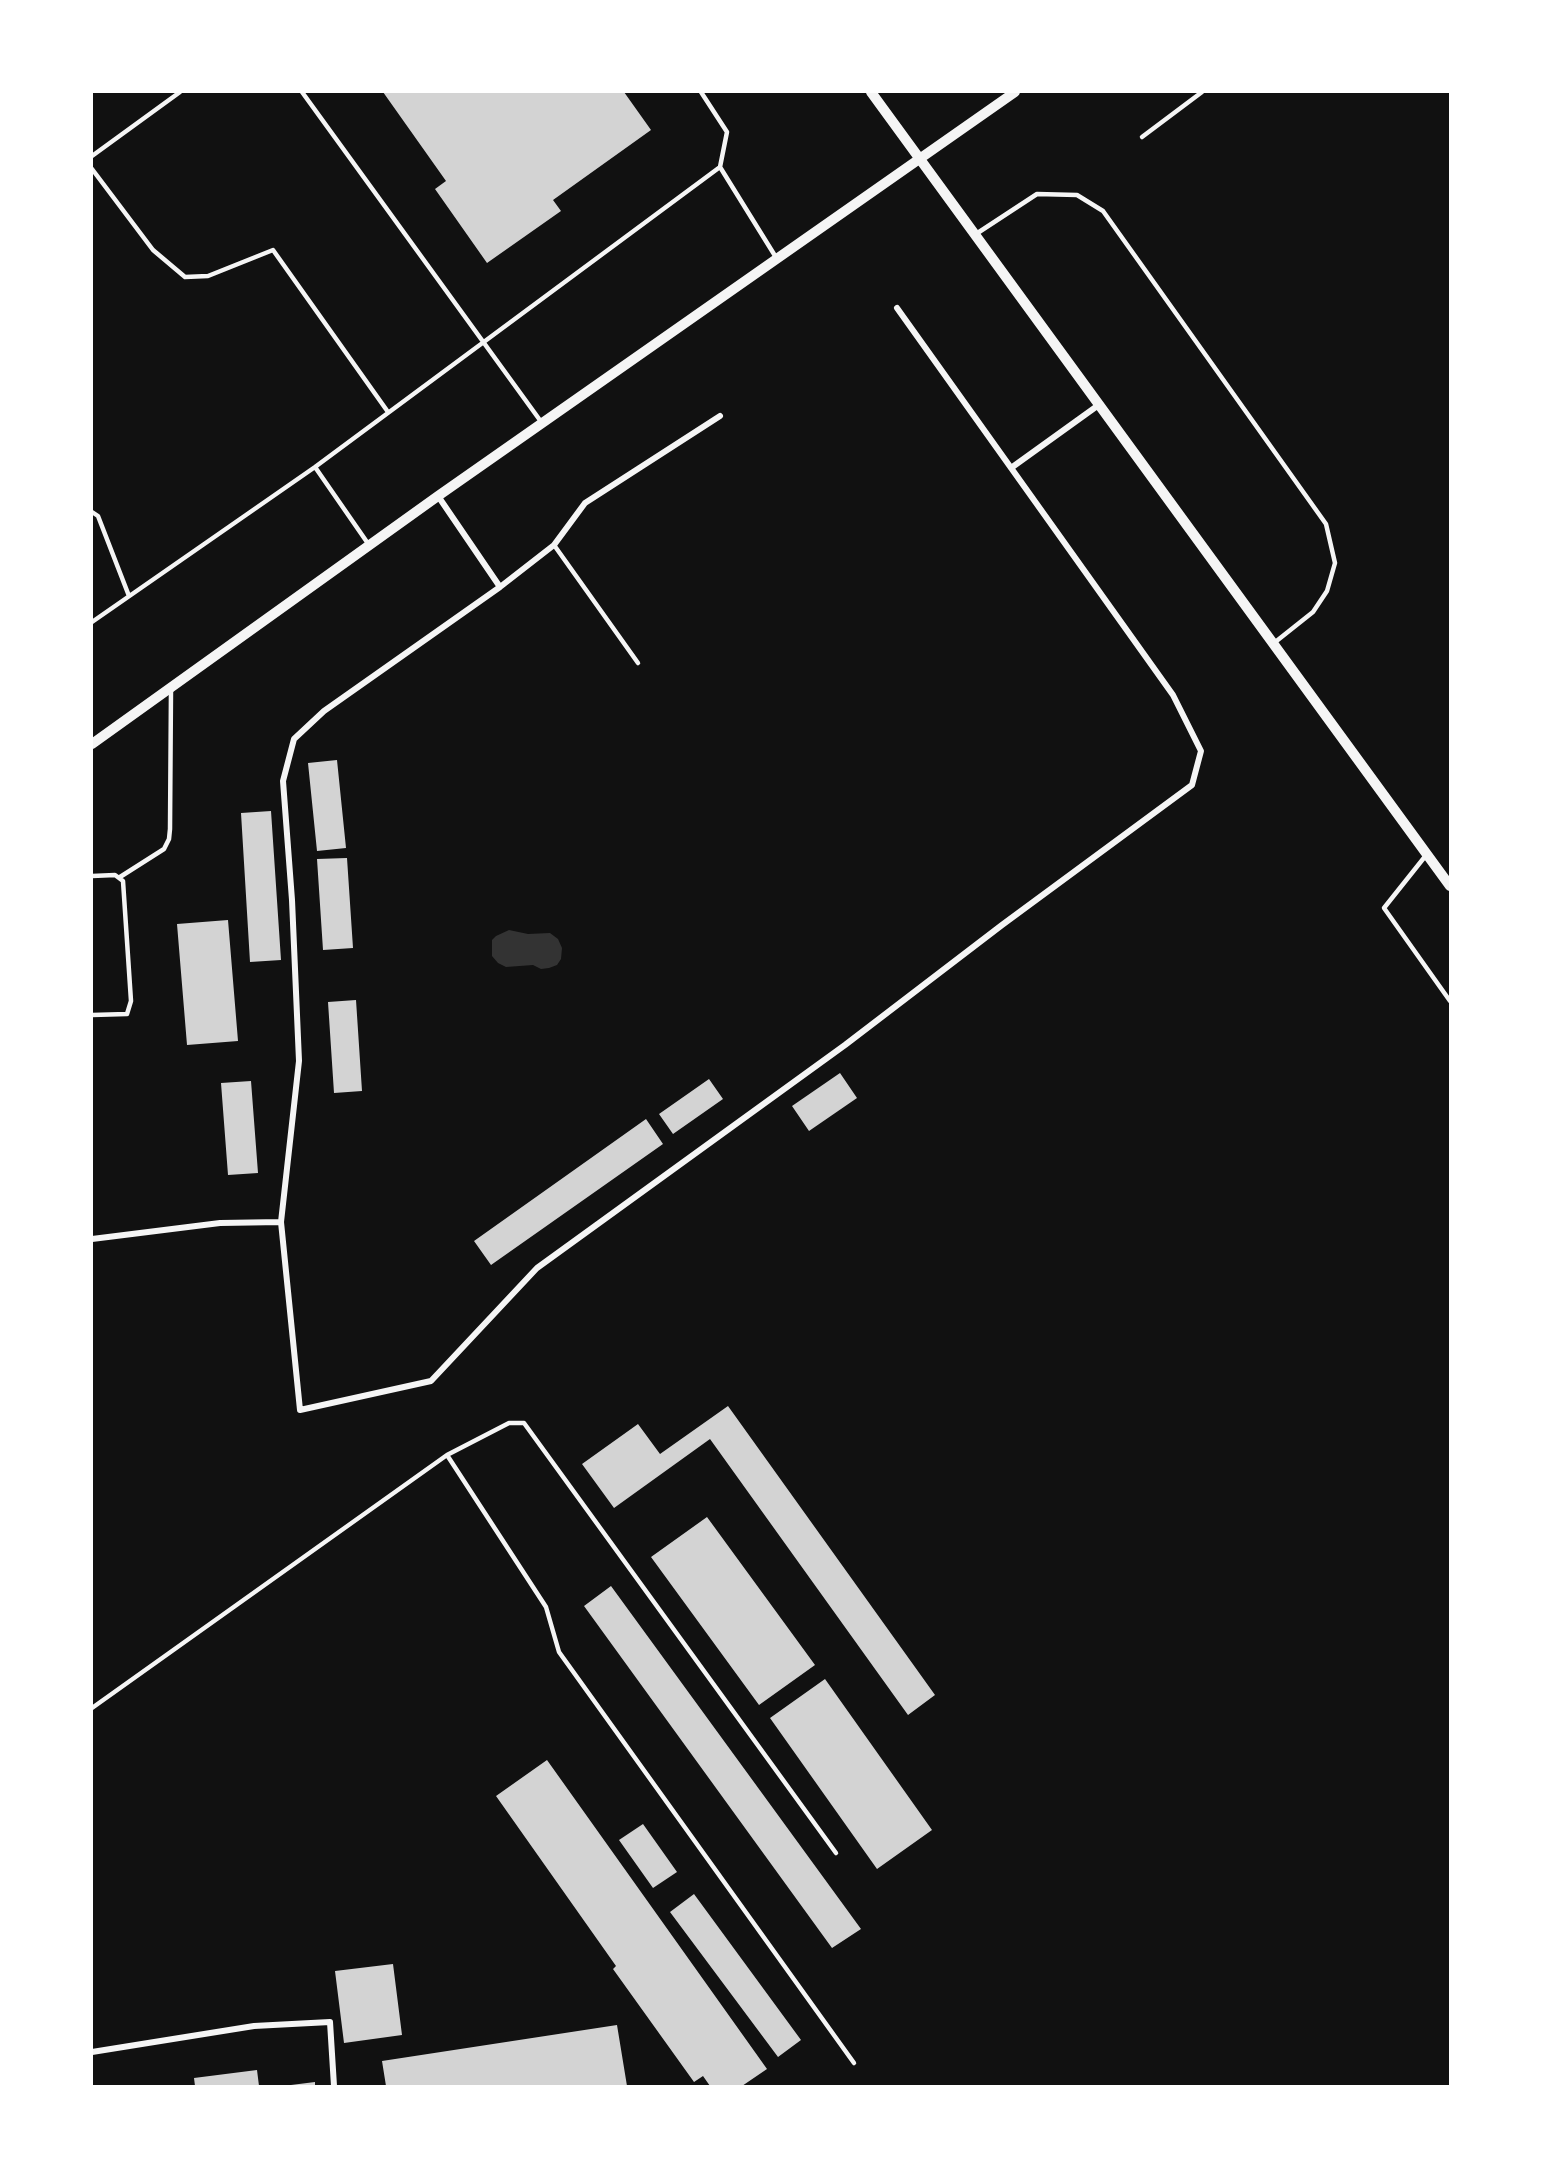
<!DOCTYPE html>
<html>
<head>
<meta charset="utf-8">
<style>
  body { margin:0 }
  #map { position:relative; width:1542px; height:2178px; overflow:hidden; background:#111; font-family:Helvetica,sans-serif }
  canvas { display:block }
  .frame { position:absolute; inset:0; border:93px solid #fff; pointer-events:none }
</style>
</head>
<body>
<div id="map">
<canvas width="1542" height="2178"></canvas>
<div class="frame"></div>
</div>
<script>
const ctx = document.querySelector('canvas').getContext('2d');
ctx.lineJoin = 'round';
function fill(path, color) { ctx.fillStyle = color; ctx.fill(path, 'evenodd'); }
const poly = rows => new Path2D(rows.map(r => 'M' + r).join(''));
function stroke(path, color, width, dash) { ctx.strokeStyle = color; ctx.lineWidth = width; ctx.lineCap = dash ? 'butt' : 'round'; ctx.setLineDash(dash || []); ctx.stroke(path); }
fill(poly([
  [509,930,528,934,550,933,558,939,562,948,561,959,557,965,549,968,541,969,533,965,506,967,498,963,492,956,492,940,496,936]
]), '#333');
fill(poly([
  [383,92,624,92,651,130,553,200,561,211,487,263,435,189,446,181],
  [337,760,346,848,317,851,308,763],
  [271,811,281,960,250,962,241,813],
  [347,858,353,948,323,950,317,859],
  [228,920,238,1041,187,1045,177,924],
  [356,1000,362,1091,334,1093,328,1002],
  [840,1073,857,1098,809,1131,792,1106],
  [709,1079,723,1099,673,1134,659,1114],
  [251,1081,258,1173,228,1175,221,1083],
  [646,1119,663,1144,491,1265,474,1241],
  [728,1406,935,1695,908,1715,710,1439,614,1508,582,1464,638,1424,660,1454],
  [707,1517,815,1665,759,1705,651,1557],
  [611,1586,861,1929,832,1948,584,1606],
  [825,1679,932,1830,877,1869,770,1718],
  [547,1760,767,2069,742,2086,710,2086,703,2076,694,2082,613,1969,616,1966,496,1796],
  [643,1824,677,1872,653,1888,619,1840],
  [694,1894,801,2040,778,2057,670,1912],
  [393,1964,402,2035,344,2043,335,1971],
  [617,2025,627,2086,386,2086,382,2061],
  [257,2070,259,2086,195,2086,194,2078],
  [315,2082,315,2086,291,2086,291,2085]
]), '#d3d3d3');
stroke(poly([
  [302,92,542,423],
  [1142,137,1202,92],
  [92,156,180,92],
  [720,167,777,259],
  [92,169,153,250,185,277,208,276,273,250,388,412],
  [976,234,1037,194,1077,195,1103,211,1326,524,1335,563,1327,591,1313,612,1274,643],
  [315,467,369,545],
  [92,512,98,516,129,596],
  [554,545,638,663],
  [92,622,315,467,720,167,727,132,701,92],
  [1427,854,1384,908,1450,1001],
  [92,876,115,875,123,881,131,1001,127,1014,92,1015],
  [120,877,164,849,169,839,170,829,171,689],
  [447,1455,509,1423,524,1423,836,1853],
  [92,1708,447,1455,546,1607,559,1652,854,2063]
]), '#f5f5f5', 4.5);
stroke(poly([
  [1011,468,1100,404],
  [500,587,554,545,585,503,720,416],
  [281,1222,299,1061,292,900,283,781,294,739,324,711,500,587,438,496],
  [92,1239,220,1223,281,1222,300,1410,431,1381,537,1268,845,1045,1002,925,1192,785,1201,751,1173,695,897,308],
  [92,2052,254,2026,330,2022,334,2086]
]), '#f5f5f5', 6);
stroke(poly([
  [871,92,1450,886],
  [92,744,438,496,1015,92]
]), '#f5f5f5', 10);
</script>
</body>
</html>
